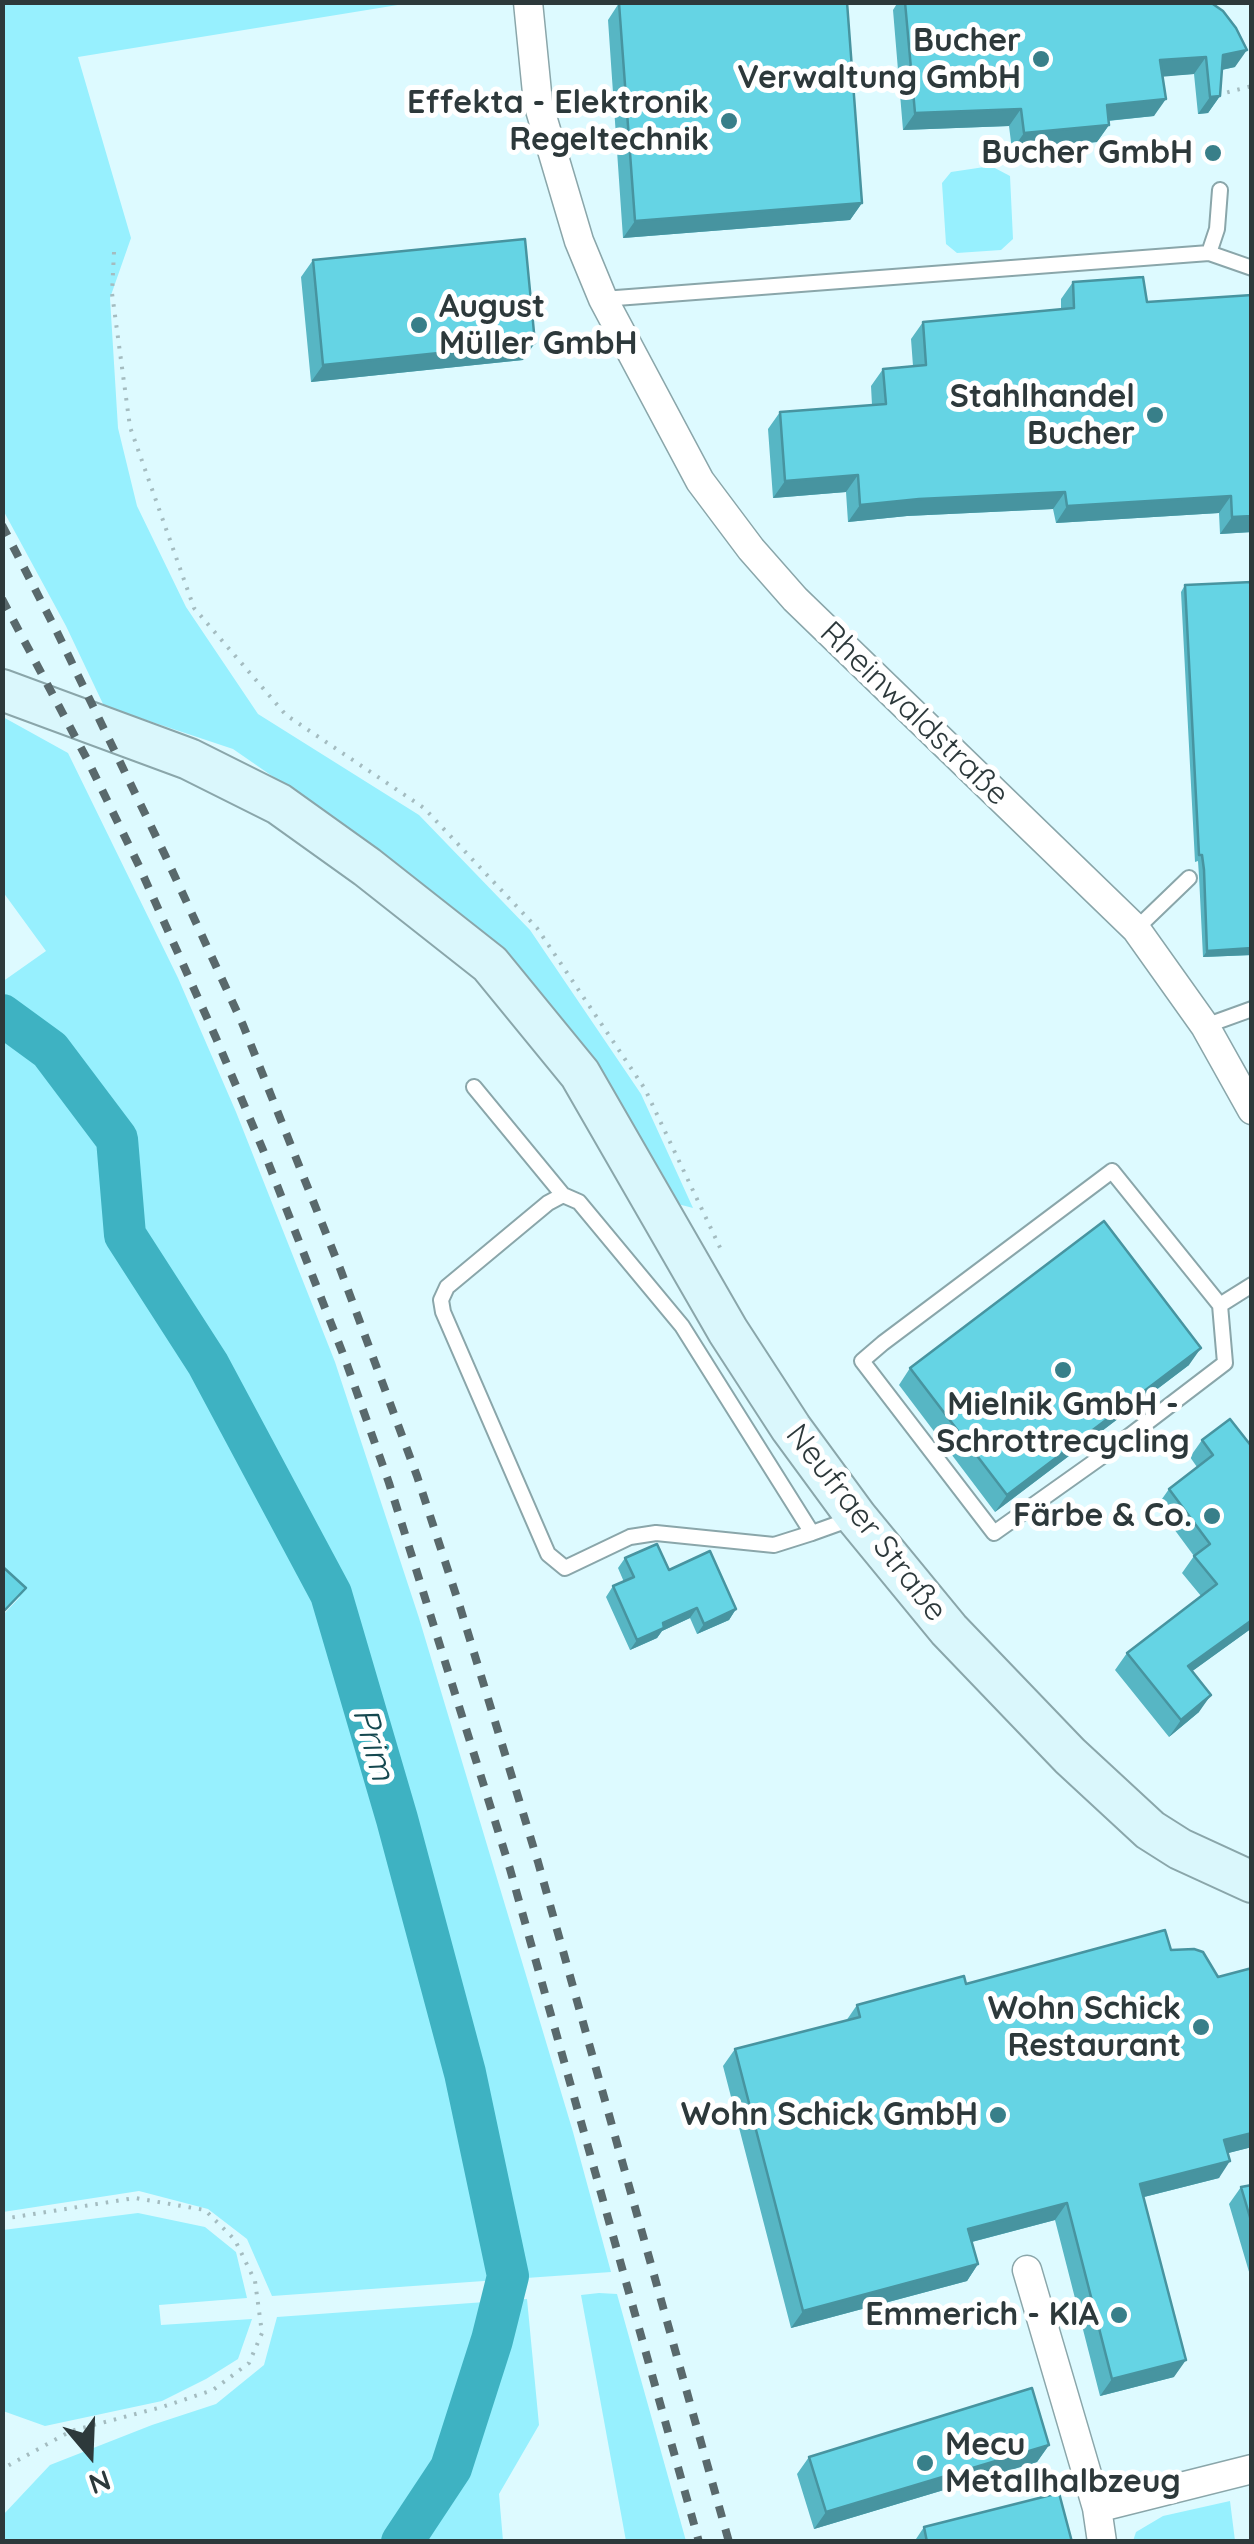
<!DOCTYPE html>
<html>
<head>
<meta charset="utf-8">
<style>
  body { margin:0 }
  #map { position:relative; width:1254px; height:2544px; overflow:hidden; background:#ddfaff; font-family:Quicksand,sans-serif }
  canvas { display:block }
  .frame { position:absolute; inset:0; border:5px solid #2d393b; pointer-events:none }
  .north { position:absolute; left:40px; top:2404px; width:100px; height:100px; -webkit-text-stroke:8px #fff; paint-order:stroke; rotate:161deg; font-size:28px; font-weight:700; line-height:40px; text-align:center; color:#2d393b }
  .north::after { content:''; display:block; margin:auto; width:35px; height:45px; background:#2d393b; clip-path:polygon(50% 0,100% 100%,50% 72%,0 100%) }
</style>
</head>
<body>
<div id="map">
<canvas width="1254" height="2544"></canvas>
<div class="frame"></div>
<div class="north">N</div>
</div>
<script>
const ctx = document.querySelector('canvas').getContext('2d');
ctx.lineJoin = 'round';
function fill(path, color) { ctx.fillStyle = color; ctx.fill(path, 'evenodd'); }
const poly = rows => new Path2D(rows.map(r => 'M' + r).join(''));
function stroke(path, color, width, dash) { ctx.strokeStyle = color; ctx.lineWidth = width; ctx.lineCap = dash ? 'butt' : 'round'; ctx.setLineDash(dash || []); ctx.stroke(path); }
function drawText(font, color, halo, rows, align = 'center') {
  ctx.font = font + ' Quicksand,sans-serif'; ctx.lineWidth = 10; ctx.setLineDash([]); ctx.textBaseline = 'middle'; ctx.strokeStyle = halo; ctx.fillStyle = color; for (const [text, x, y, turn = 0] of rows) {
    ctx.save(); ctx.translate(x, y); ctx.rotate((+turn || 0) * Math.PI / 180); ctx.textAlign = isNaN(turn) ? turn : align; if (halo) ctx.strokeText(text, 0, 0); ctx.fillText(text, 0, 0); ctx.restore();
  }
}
fill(poly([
  [2,3,410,3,78,57,131,238,110,298,118,428,137,506,186,607,258,714,419,815,530,930,641,1094,693,1208,674,1203,498,952,382,852,233,749,104,706,66,626,3,510],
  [991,166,1010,176,1013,239,1001,250,957,253,946,244,942,183,951,172],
  [3,717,68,753,178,978,236,1112,335,1362,419,1618,573,2132,611,2272,272,2296,247,2239,208,2209,139,2191,3,2212,2,1616,20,1597,2,1581,2,982,46,951,3,892],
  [138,2213,205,2227,236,2252,247,2298,159,2305,161,2325,252,2319,238,2359,206,2379,162,2401,45,2426,3,2411,3,2230],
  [599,2293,617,2294,686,2541,626,2541,581,2295],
  [527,2299,539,2425,499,2494,503,2541,3,2541,3,2515,50,2465,152,2425,216,2404,264,2365,277,2317],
  [1230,2501,1235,2541,1133,2541,1136,2532,1163,2516]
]), '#97f0fe');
stroke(poly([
  [2,1015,50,1050,117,1139,125,1235,208,1364,331,1594,397,1819,465,2073,508,2276,492,2340,451,2468,402,2542]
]), '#3eb2c2', 42);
const lane = poly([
  [1209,253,1217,229,1220,190],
  [603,299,1209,253,1252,268],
  [1136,929,1189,878],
  [1205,1026,1252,1009],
  [474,1087,563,1195],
  [1112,1171,1220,1305,1225,1363,1111,1450,994,1533,862,1361,883,1343,1112,1171],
  [1220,1305,1252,1285],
  [812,1533,774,1545,656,1533,630,1537,565,1568,548,1554,443,1312,441,1300,447,1287,548,1203,563,1195,579,1202,682,1326,812,1533,851,1519]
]);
const street = poly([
  [528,2,538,103,579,241,603,299,700,481,751,549,795,599,1136,929,1205,1026,1252,1110],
  [1027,2270,1097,2508,1102,2542],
  [1097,2508,1252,2469]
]);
const secondary = poly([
  [2,690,189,759,279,804,367,867,490,964,580,1074,728,1331,791,1428,857,1518,949,1630,1070,1756,1150,1830,1180,1849,1252,1882]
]);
stroke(lane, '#8aa6aa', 18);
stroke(street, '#8aa6aa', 31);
stroke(secondary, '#8aa6aa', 44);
stroke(poly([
  [1244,2,1252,11],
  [1217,95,1252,86],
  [114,252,112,293,130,427,194,608,286,715,424,808,537,928,645,1089,723,1254],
  [2,2219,135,2198,205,2210,235,2240,255,2281,262,2333,249,2363,213,2390,162,2407,71,2431,2,2469]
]), '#a4bcc0', 4, [2.5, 8]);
stroke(lane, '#fff', 14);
stroke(street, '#fff', 28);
stroke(secondary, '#daf7fc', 40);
stroke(poly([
  [2,525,57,632,165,855,243,1025,341,1271,417,1476,460,1607,538,1862,729,2542],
  [2,599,88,761,139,866,216,1038,266,1157,345,1359,389,1483,510,1869,699,2542]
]), '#59696c', 8, [12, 12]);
fill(poly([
  [898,2,1210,2,1235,67,1222,70,1220,96,1208,113,1198,114,1194,74,1162,76,1154,116,1108,121,1109,125,1097,142,1012,150,1009,126,903,130,893,10],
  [619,3,862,203,850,220,623,238,608,20],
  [313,260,523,360,311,382,301,277],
  [1073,282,1147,302,1252,532,1220,534,1219,513,1056,523,1053,509,907,516,848,522,846,492,773,498,768,429,780,412,872,405,871,386,883,369,913,366,911,339,923,322,1061,310,1061,299],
  [1252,582,1252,955,1203,957,1199,876,1198,861,1195,862,1181,592,1185,585],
  [1189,1365,995,1512,899,1385,910,1368],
  [1202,1440,1252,1447,1252,1628,1192,1671,1199,1712,1169,1737,1115,1670,1127,1653,1201,1596,1182,1573,1194,1556,1157,1506,1169,1489,1197,1467,1190,1457],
  [625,1558,669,1570,736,1609,729,1620,697,1634,690,1618,662,1631,657,1638,630,1650,606,1597,613,1586,624,1582,618,1568],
  [1171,1950,1218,1977,1252,1968,1252,2147,1228,2153,1219,2178,1144,2197,1174,2377,1100,2396,1055,2220,972,2242,978,2264,967,2281,791,2328,723,2066,735,2049,846,2021,857,2005,966,1984],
  [1252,2185,1252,2282,1229,2204,1241,2187],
  [1049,2445,1037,2462,814,2529,797,2474,809,2457],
  [924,2527,1072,2542,914,2542]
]), '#57b6c4');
fill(poly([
  [1247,50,1235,67,1211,72,1223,55],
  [1206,57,1194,74,1148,78,1160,60],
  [1220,96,1208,113,1198,114,1210,97],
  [1166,99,1154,116,1095,122,1107,105],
  [1021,109,1009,126,903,130,915,113],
  [1109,125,1097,142,1012,150,1024,133],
  [862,203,850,220,623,238,635,221],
  [535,343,523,360,311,382,323,365],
  [858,475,846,492,773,498,785,481],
  [1065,492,1053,509,907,516,848,522,860,505,919,499],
  [1231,496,1219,513,1056,523,1067,506],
  [1252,516,1252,532,1220,534,1232,517],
  [1252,948,1252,955,1203,957,1207,951],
  [1201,1348,1189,1365,995,1512,1007,1495],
  [697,1608,690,1618,662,1631,657,1638,630,1650,637,1640,663,1623],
  [736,1609,729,1620,697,1634,704,1624],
  [1252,1620,1252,1628,1176,1683,1188,1666],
  [1211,1695,1199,1712,1169,1737,1181,1720],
  [1252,2133,1252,2147,1213,2157,1224,2140],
  [1230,2161,1219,2178,1128,2201,1140,2184],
  [1067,2203,1055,2220,956,2246,968,2229],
  [978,2264,967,2281,791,2328,803,2311],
  [1186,2360,1174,2377,1100,2396,1112,2379],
  [1049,2445,1037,2462,814,2529,826,2512]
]), '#4794a0');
const building = poly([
  [629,2,847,2,862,203,635,221,619,3,629,2],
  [905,2,1210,2,1223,11,1236,28,1247,50,1223,55,1220,96,1210,97,1206,57,1160,60,1166,99,1107,105,1109,125,1024,133,1021,109,915,113,905,2],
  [525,239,535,343,323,365,313,260,525,239],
  [1143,277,1147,302,1252,295,1252,516,1232,517,1231,496,1067,506,1065,492,919,499,860,505,858,475,785,481,780,412,886,404,883,369,926,365,923,322,1074,308,1073,282,1143,277],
  [1252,582,1252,948,1207,951,1204,870,1202,855,1199,855,1185,585,1252,582],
  [1104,1221,1201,1348,1007,1495,910,1368,1104,1221],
  [1230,1419,1252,1447,1252,1620,1188,1666,1211,1695,1181,1720,1127,1653,1217,1584,1194,1556,1210,1544,1169,1489,1213,1455,1202,1440,1230,1419],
  [657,1544,669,1570,710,1551,736,1609,704,1624,697,1608,663,1623,664,1628,637,1640,613,1586,634,1577,625,1558,657,1544],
  [3,1567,26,1588,2,1613,2,1568,3,1567],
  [1165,1930,1171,1950,1194,1949,1203,1952,1218,1977,1252,1968,1252,2133,1224,2140,1230,2161,1140,2184,1186,2360,1112,2379,1067,2203,968,2229,978,2264,803,2311,735,2049,860,2017,857,2005,964,1976,966,1984,1165,1930],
  [1252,2185,1252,2224,1241,2187,1252,2185],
  [1032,2388,1049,2445,826,2512,809,2457,1032,2388],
  [1059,2493,1072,2542,927,2542,924,2527,1059,2493]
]);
fill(building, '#65d4e4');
stroke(building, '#4794a0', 2.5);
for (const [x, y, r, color] of [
  [1041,59,10,"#387f89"],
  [729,121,10,"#387f89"],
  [1213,153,10,"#387f89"],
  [419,325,10,"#387f89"],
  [1155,415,10,"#387f89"],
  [1063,1370,10,"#387f89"],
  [1212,1516,10,"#387f89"],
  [1201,2027,10,"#387f89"],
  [998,2115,10,"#387f89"],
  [1119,2315,10,"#387f89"],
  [925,2463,10,"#387f89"]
]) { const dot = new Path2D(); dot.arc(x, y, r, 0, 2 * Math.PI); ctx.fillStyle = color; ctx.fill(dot); stroke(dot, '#fff', 4); }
drawText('bold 32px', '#2d393b', '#fff', [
  ["Bucher",1021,41],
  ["Verwaltung GmbH",1021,78],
  ["Effekta - Elektronik",709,103],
  ["Regeltechnik",709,140],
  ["Bucher GmbH",1193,153],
  ["August",439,307,"left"],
  ["Müller GmbH",439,344,"left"],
  ["Stahlhandel",1135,397],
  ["Bucher",1135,434],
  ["Mielnik GmbH -",1063,1405,"center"],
  ["Schrottrecycling",1063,1442,"center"],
  ["Färbe & Co.",1192,1516],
  ["Wohn Schick",1181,2009],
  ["Restaurant",1181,2046],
  ["Wohn Schick GmbH",978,2115],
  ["Emmerich - KIA",1099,2315],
  ["Mecu",945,2445,"left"],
  ["Metallhalbzeug",945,2482,"left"]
], 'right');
drawText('32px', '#2d393b', '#fff', [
  ["Rheinwaldstraße",914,714,44],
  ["Neufraer Straße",866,1523,52]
]);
drawText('italic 35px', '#15484f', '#fff', [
  ["Prim",373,1744,74]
]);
</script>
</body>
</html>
